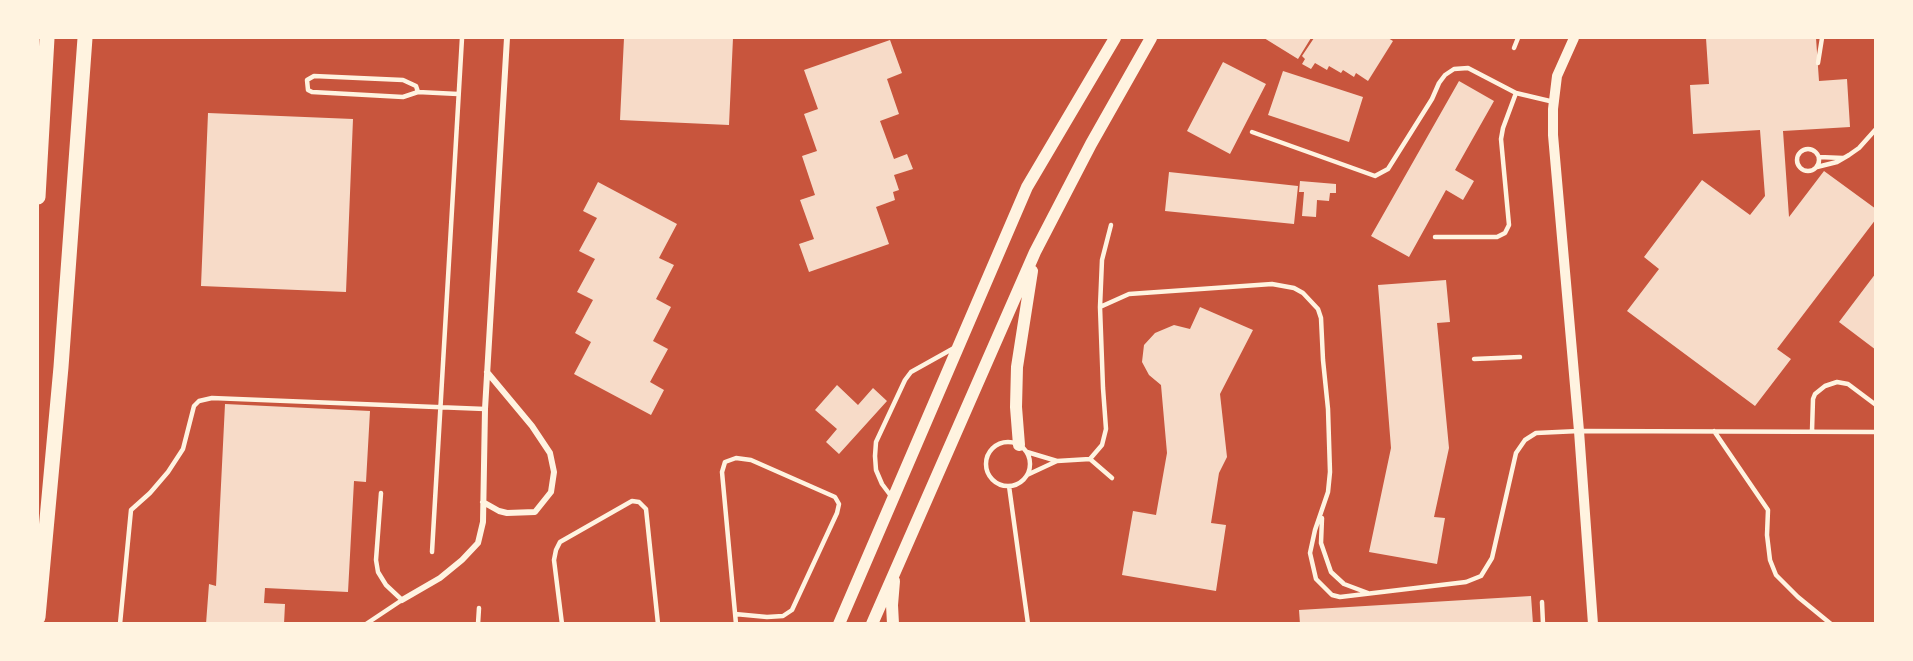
<!DOCTYPE html>
<html>
<head>
<meta charset="utf-8">
<style>
  body { margin:0 }
  #map { position:relative; width:1913px; height:661px; overflow:hidden; background:#c8553d; font-family:Lato,sans-serif }
  canvas { display:block }
  .frame { position:absolute; inset:0; border:39px solid #fff3e0; pointer-events:none }
</style>
</head>
<body>
<div id="map">
<canvas width="1913" height="661"></canvas>
<div class="frame"></div>
</div>
<script>
const ctx = document.querySelector('canvas').getContext('2d');
ctx.lineJoin = 'round';
function fill(path, color) { ctx.fillStyle = color; ctx.fill(path, 'evenodd'); }
const poly = rows => new Path2D(rows.map(r => 'M' + r).join(''));
function stroke(path, color, width, dash) { ctx.strokeStyle = color; ctx.lineWidth = width; ctx.lineCap = dash ? 'butt' : 'round'; ctx.setLineDash(dash || []); ctx.stroke(path); }
fill(poly([
  [624,38,733,38,729,125,620,120],
  [1264,38,1311,38,1298,59],
  [1314,38,1388,38,1393,41,1368,81,1356,73,1354,77,1343,70,1341,73,1329,66,1327,70,1315,63,1311,69,1302,64,1305,59,1302,56],
  [1706,38,1816,38,1819,81,1847,79,1850,127,1783,131,1789,217,1824,171,1876,209,1876,219,1777,349,1791,359,1755,406,1627,311,1659,269,1644,257,1702,180,1750,215,1765,196,1760,130,1693,134,1690,85,1709,84],
  [890,40,902,73,887,79,899,114,880,121,894,159,907,154,913,169,894,175,899,190,893,192,895,200,876,207,889,244,809,272,799,244,814,239,800,200,815,195,802,156,817,151,804,114,818,109,804,70],
  [1223,62,1266,84,1230,154,1187,131],
  [1283,71,1363,97,1349,142,1268,115],
  [1459,81,1494,101,1455,170,1474,181,1463,200,1446,190,1409,257,1371,236],
  [208,113,353,119,346,292,201,286],
  [1169,172,1298,186,1294,224,1165,211],
  [1300,181,1336,184,1336,193,1330,193,1329,201,1317,200,1316,217,1302,216,1304,192,1299,192],
  [598,182,677,224,659,258,674,265,656,299,671,307,653,341,668,349,650,382,664,390,651,415,574,374,591,342,575,333,593,300,577,292,595,259,579,251,597,218,583,211],
  [1876,273,1876,350,1839,322],
  [1446,280,1450,322,1437,323,1449,448,1434,517,1445,518,1437,564,1369,552,1391,448,1378,285],
  [1200,307,1253,330,1220,394,1227,457,1219,473,1211,523,1226,525,1216,591,1122,575,1133,511,1156,515,1167,453,1161,385,1149,375,1142,362,1144,345,1155,333,1174,325,1190,329],
  [837,385,858,405,873,388,887,401,839,454,826,442,837,429,815,410],
  [225,404,370,411,366,482,354,481,348,592,265,588,264,603,285,604,284,624,243,622,242,624,206,624,209,584,216,586],
  [1531,596,1533,624,1300,624,1299,610]
]), '#f7dbc8');
stroke(poly([
  [1514,48,1518,38],
  [1818,63,1822,38],
  [418,92,416,86,403,80,314,76,307,80,308,90,312,92,403,97,418,92,458,94],
  [1252,132,1375,176,1388,169,1432,99,1439,83,1445,75,1454,69,1468,68,1516,93,1554,102],
  '1797 160a11 11 0 1 1 22 0a11 11 0 1 1-22 0Z',
  [1819,157,1843,158],
  [1817,167,1837,162,1849,155,1859,148,1876,129],
  [1435,237,1497,237,1505,233,1509,225,1501,139,1503,128,1516,93],
  [1100,307,1102,260,1111,225],
  [1474,359,1520,357],
  [1714,431,1768,510,1767,535,1770,560,1776,575,1798,597,1831,624],
  [1812,431,1813,399,1815,394,1825,386,1837,382,1848,384,1876,405],
  '986 464a22 22 0 1 1 44 0a22 22 0 1 1-44 0Z',
  [1027,452,1057,461,1090,459,1112,478],
  [1090,459,1102,445,1106,429,1103,388,1100,307,1129,294,1272,284,1294,288,1303,293,1318,309,1321,318,1323,360,1328,409,1330,472,1328,492,1315,530,1310,553,1316,579,1332,595,1340,597,1466,582,1481,576,1492,558,1516,453,1525,440,1536,433,1579,431,1876,432],
  [1027,475,1057,461],
  [1009,486,1028,624],
  [891,496,882,484,876,470,875,456,876,442,905,380,911,372,954,348],
  [1322,518,1321,543,1331,572,1344,584,1368,593],
  [432,552,462,38],
  [1542,602,1543,624],
  [735,614,767,617,783,616,792,610,837,513,839,504,835,497,751,460,736,458,725,462,722,472,736,624],
  [120,624,131,510,150,493,168,472,183,449,194,406,199,401,212,398,485,409],
  [366,624,402,600,386,585,378,572,376,560,381,493],
  [478,624,479,608],
  [562,624,554,560,556,550,560,542,632,501,639,502,646,509,658,624]
]), '#fff3e0', 4.5);
stroke(poly([
  [483,502,499,511,507,513,535,512,551,492,554,472,550,453,532,426,487,372],
  [402,600,440,578,462,560,478,543,483,522,485,409,507,38]
]), '#fff3e0', 6);
stroke(poly([
  [1574,38,1557,76,1553,109,1553,135,1579,431,1593,624]
]), '#fff3e0', 10);
stroke(poly([
  [1019,445,1016,407,1017,367,1032,271],
  [839,624,1027,187,1115,38],
  [872,624,1035,252,1091,144,1151,38],
  [893,624,892,605,894,581]
]), '#fff3e0', 12);
stroke(poly([
  [38,197,47,38],
  [38,617,61,367,85,38]
]), '#fff3e0', 15);
</script>
</body>
</html>
